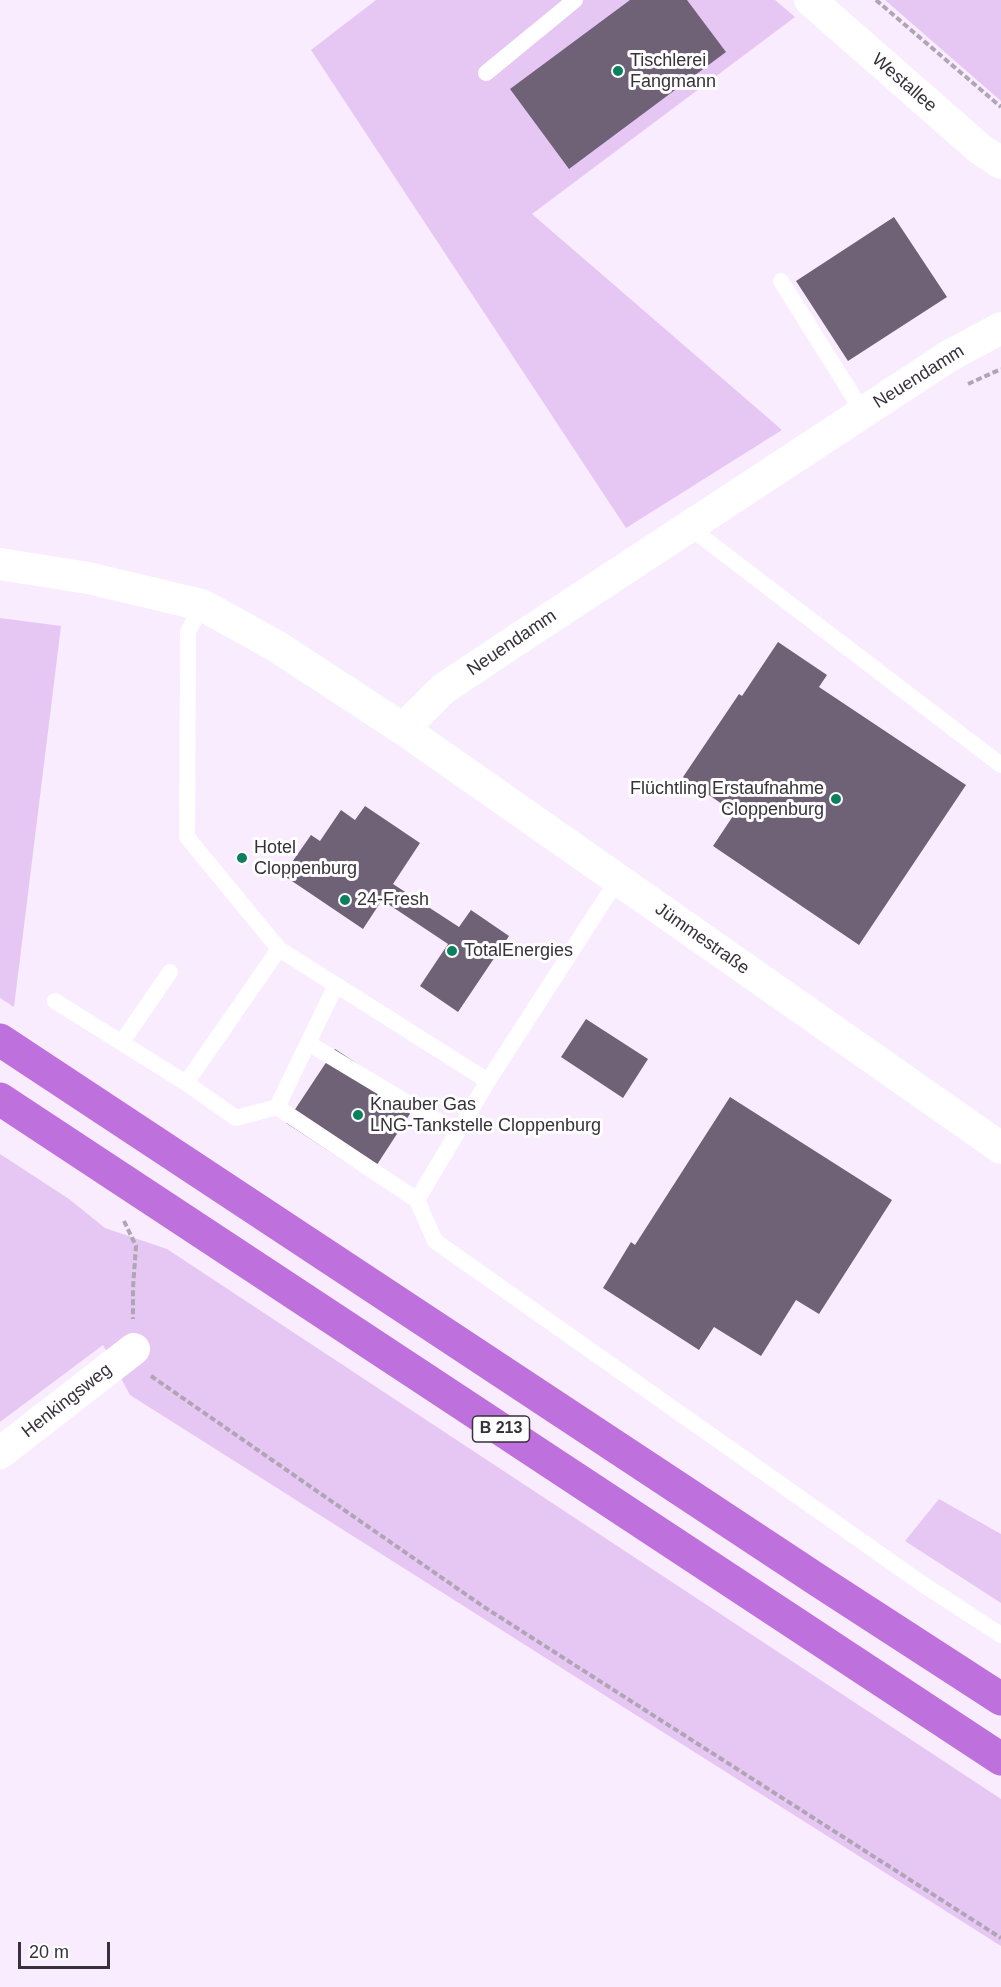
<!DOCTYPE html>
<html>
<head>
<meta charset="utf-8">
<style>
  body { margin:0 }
  #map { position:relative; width:1001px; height:1987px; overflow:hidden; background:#f9ecfe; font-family:Helvetica,sans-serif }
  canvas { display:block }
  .scale { position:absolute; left:18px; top:1942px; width:92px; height:27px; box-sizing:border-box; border:3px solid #37313a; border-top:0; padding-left:8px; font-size:18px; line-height:21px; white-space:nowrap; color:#37313a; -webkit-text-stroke:4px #fefefe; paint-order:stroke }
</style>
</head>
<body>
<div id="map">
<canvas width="1001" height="1987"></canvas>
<div class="scale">20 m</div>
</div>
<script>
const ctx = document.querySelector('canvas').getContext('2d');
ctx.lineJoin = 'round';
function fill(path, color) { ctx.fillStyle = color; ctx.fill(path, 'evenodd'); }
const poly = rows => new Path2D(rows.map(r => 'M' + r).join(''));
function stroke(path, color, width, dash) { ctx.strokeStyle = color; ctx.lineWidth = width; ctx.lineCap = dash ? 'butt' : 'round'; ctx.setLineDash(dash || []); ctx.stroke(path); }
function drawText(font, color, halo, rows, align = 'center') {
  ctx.font = font + ' Helvetica,sans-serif'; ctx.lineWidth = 6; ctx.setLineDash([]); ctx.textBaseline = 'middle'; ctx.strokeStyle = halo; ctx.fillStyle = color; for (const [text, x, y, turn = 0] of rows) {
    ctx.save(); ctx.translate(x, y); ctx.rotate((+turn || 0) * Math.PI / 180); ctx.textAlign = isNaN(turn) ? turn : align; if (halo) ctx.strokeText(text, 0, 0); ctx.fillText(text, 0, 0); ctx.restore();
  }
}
fill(poly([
  [376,0,775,0,795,17,532,214,782,430,626,528,311,50],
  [885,0,1001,0,1001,101],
  [0,618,61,626,14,1007,0,998],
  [0,1154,69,1199,105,1228,167,1249,1001,1799,1001,1946,130,1395,103,1345,0,1422],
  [939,1499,1001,1534,1001,1603,905,1541]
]), '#e6c7f3');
fill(poly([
  [630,0,687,0,726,52,569,169,510,89],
  [894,217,947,297,848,361,796,281],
  [778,642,827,675,819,687,966,785,859,945,713,846,735,813,683,777,739,694,742,696],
  [365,806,420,843,393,884,459,927,471,910,509,936,458,1012,420,986,448,944,382,900,363,929,283,875,311,835,320,841,341,810,355,820],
  [586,1019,648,1059,623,1098,561,1057],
  [335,1049,417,1103,369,1177,286,1123],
  [730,1097,892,1200,819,1314,796,1300,761,1356,714,1327,699,1350,603,1288,631,1242,635,1245]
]), '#706276');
stroke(poly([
  [876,0,1001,107],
  [968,384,1001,369],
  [124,1221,136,1246,133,1288,133,1319],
  [151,1376,484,1607,1001,1938]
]), '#b0a5b4', 4, [6, 3]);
stroke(poly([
  [486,73,575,0],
  [781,281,863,412],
  [689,527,1001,765],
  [202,605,188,632,187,837,279,949,488,1081],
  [618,879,488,1081,417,1200,435,1241,921,1583,1001,1635],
  [336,985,308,1043,456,1132],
  [55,1001,186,1083,236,1118,277,1107,417,1200],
  [122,1042,170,972],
  [186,1083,279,949],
  [277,1107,308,1043]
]), '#fff', 16);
stroke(poly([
  [810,0,980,149,1001,163],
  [0,564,88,578,202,605,276,646,403,729,1001,1148],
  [403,729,443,689,515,641,949,356,1001,328],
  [0,1453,134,1349]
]), '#fff', 32);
stroke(poly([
  [0,1040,819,1581,1001,1699],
  [0,1099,1001,1759]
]), '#be70dd', 33);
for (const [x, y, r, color] of [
  [618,71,6,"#0c805e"],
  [836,799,6,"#0c805e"],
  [242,858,6,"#0c805e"],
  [345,900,6,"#0c805e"],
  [452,951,6,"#0c805e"],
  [358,1115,6,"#0c805e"]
]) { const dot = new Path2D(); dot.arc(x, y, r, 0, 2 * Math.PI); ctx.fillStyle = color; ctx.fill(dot); stroke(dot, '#fefefe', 2); }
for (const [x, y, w] of [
  [501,1429,57]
]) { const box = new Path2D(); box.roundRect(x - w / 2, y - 13, w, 26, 4.5); ctx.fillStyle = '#fefefe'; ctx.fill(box); stroke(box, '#37313a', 1.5); }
drawText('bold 16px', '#37313a', null, [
  ["B 213",501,1429]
]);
drawText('18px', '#37313a', '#fefefe', [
  ["Tischlerei",630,61],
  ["Fangmann",630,82],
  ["Flüchtling Erstaufnahme",824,789,"right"],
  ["Cloppenburg",824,810,"right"],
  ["Hotel",254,848],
  ["Cloppenburg",254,869],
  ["24-Fresh",357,900],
  ["TotalEnergies",464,951],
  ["Knauber Gas",370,1105],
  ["LNG-Tankstelle Cloppenburg",370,1126]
], 'left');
drawText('18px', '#37313a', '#fefefe', [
  ["Westallee",904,83,41],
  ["Neuendamm",919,377,-32],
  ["Neuendamm",512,643,-34],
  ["Jümmestraße",702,939,35],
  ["Henkingsweg",67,1401,-38]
]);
</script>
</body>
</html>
